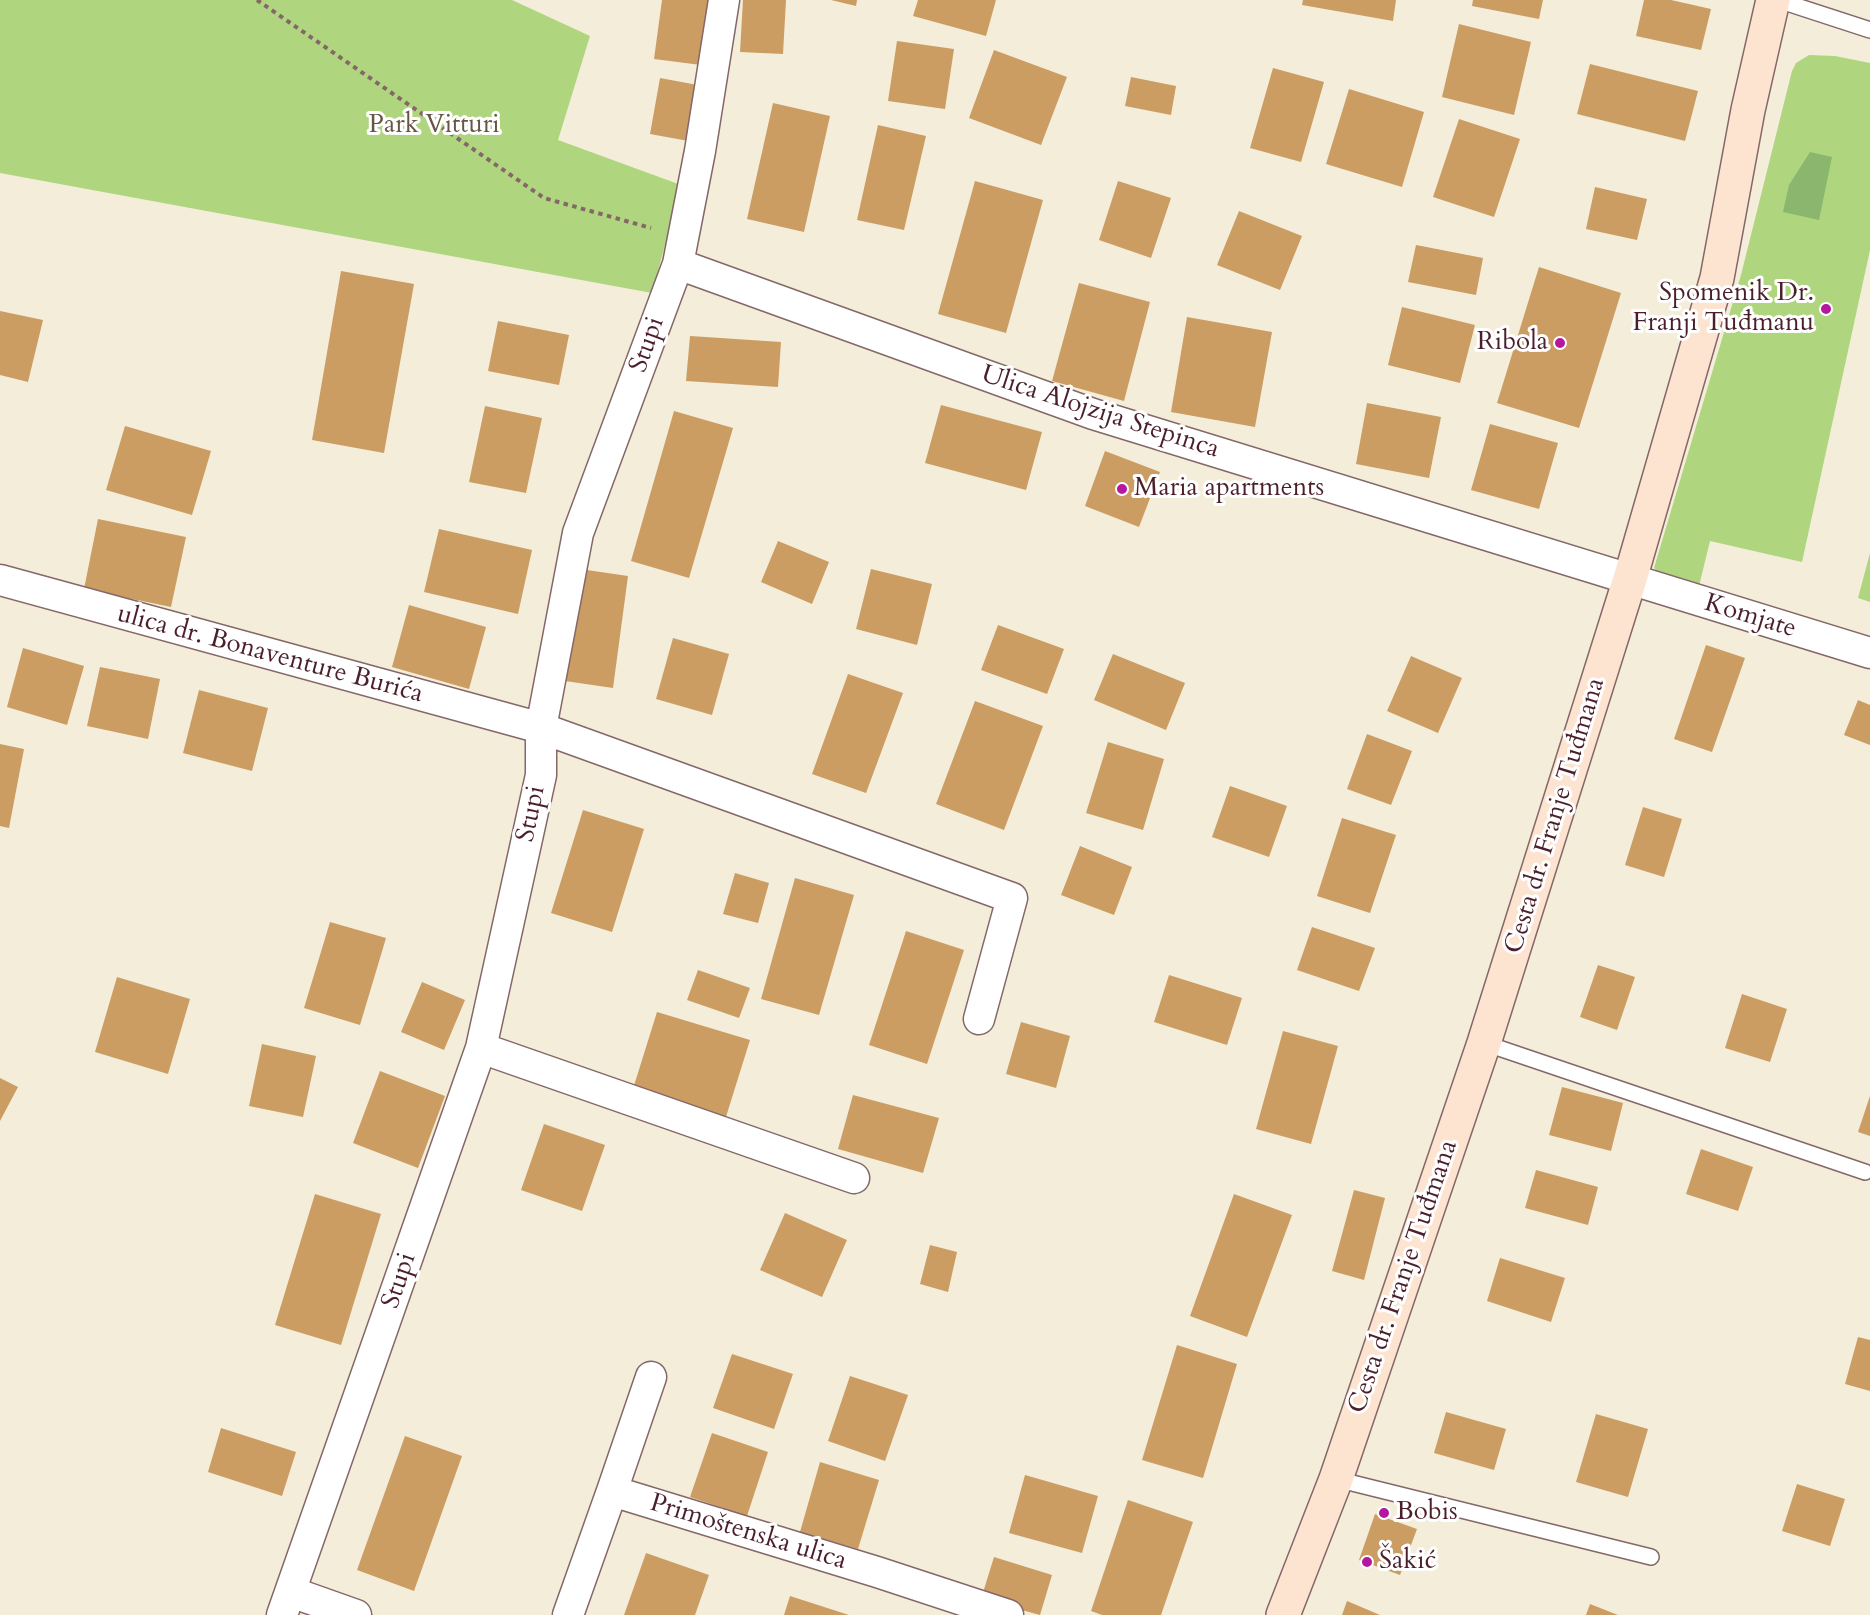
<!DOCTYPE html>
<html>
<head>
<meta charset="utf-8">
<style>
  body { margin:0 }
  canvas { display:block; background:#f3edda }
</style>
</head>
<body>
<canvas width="1870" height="1615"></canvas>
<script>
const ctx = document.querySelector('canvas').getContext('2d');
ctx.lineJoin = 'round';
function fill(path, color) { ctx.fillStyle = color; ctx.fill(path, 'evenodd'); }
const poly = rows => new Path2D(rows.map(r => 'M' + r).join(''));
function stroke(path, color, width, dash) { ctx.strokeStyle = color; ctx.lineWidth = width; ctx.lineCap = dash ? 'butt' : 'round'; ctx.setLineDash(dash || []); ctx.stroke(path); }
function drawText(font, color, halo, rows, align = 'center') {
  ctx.font = font + ' Cardo,serif'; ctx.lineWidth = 6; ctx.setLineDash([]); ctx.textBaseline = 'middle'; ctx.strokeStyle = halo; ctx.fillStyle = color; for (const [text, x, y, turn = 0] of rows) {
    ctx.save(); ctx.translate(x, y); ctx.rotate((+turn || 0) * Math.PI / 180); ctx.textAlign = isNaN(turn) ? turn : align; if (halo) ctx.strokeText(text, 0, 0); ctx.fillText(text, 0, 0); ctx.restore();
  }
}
fill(poly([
  [0,0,512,0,590,36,558,140,681,185,652,293,0,173],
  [1809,55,1835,56,1870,63,1870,250,1802,562,1710,541,1698,590,1669,583,1654,568,1741,275,1792,71,1796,63],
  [1870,553,1870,602,1858,598]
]), '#afd57f');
fill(poly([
  [1810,152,1832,157,1819,220,1783,212,1789,185]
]), '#8bb66e');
fill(poly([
  [662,0,709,0,701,65,654,59],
  [743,0,786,0,783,54,740,52],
  [831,0,857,0,856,6],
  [918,0,996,0,986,36,913,16],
  [1303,0,1396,0,1393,21,1302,5],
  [1473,0,1543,0,1539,19,1472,6],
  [1644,0,1671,0,1711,9,1701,50,1636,36],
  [1459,24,1531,42,1514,115,1442,97],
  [897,41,954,49,945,109,888,101],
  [994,50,1067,77,1041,145,969,118],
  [1590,64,1698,91,1685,141,1577,114],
  [1273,68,1324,82,1301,162,1250,148],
  [1131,77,1176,86,1171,115,1125,106],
  [660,78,703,86,694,142,650,134],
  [1349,89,1424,112,1402,187,1326,164],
  [773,103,830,116,804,232,747,219],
  [1459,119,1520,139,1494,217,1433,197],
  [878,125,926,136,904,230,857,220],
  [975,181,1043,200,1006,333,938,314],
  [1118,181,1171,198,1151,258,1099,240],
  [1595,187,1647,199,1637,240,1586,229],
  [1239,211,1302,236,1280,290,1217,265],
  [1416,245,1483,258,1476,295,1408,282],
  [1539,267,1621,293,1579,428,1497,403],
  [341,271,414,284,384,453,312,440],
  [1079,283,1150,302,1124,401,1052,381],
  [1402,307,1475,325,1460,383,1388,365],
  [0,311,43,320,28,382,0,375],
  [1187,317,1272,332,1255,427,1171,412],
  [498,321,569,335,559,385,488,371],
  [690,336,781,342,778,387,686,381],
  [1367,403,1441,417,1429,478,1356,464],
  [941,405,1042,432,1026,490,925,463],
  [485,406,542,418,526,493,469,482],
  [674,411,733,428,689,578,631,561],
  [1490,424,1558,443,1539,509,1471,490],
  [125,426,211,451,192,515,106,490],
  [1105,451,1160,472,1139,527,1085,506],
  [98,519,186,537,171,607,84,589],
  [439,529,532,550,518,614,424,592],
  [778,541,829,562,812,604,761,582],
  [580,569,628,576,613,688,565,681],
  [871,569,932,584,917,645,856,629],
  [409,605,486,627,469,689,392,667],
  [998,625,1064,649,1047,694,981,670],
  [673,638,729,654,712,715,656,699],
  [1706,645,1745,658,1712,752,1674,739],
  [23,648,84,666,67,725,7,707],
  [1113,654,1185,683,1166,730,1094,700],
  [1411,656,1462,678,1438,733,1387,711],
  [100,667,160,679,148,739,87,726],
  [848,674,903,693,866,793,812,774],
  [199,690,268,708,252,771,183,753],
  [1858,700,1870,705,1870,745,1844,735],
  [975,701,1043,726,1004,830,936,804],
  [1367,734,1412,751,1391,805,1347,789],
  [1108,742,1164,759,1143,830,1086,813],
  [0,744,24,749,9,828,0,826],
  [1230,786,1287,806,1269,857,1212,837],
  [1643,807,1682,819,1664,877,1625,865],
  [583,810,644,829,612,932,551,913],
  [1342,818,1396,835,1370,913,1317,896],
  [1080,846,1132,867,1114,915,1061,895],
  [735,873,769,883,758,923,723,914],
  [795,878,854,895,819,1015,761,999],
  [330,922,386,938,360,1025,304,1008],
  [1312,927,1375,948,1359,991,1297,970],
  [906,931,964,950,927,1064,869,1045],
  [1598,965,1635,977,1617,1030,1580,1017],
  [698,970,750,988,739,1018,687,1000],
  [1169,975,1242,998,1227,1045,1154,1022],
  [117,977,190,999,168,1074,95,1052],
  [422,982,465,1000,444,1050,401,1032],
  [1742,994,1787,1009,1770,1062,1725,1048],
  [657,1012,750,1040,725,1120,632,1092],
  [1021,1022,1070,1036,1056,1088,1006,1074],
  [1283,1031,1338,1046,1311,1144,1256,1129],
  [262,1044,316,1056,303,1117,249,1106],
  [380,1071,445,1096,418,1168,353,1143],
  [0,1078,18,1087,0,1121],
  [1562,1087,1623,1103,1611,1151,1549,1135],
  [853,1095,939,1118,923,1173,838,1149],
  [1870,1096,1870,1136,1858,1132],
  [544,1124,605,1145,582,1211,521,1190],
  [1701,1149,1753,1167,1738,1211,1686,1194],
  [1536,1170,1598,1187,1588,1225,1525,1208],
  [1354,1190,1385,1198,1364,1280,1332,1271],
  [315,1194,381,1214,341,1345,275,1325],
  [1234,1194,1292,1215,1247,1337,1190,1316],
  [785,1213,847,1240,822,1297,760,1270],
  [930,1245,957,1252,948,1292,920,1284],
  [1500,1258,1565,1278,1551,1322,1487,1301],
  [1858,1337,1870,1340,1870,1391,1845,1384],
  [1177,1345,1237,1364,1203,1478,1142,1460],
  [732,1354,793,1374,774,1429,713,1408],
  [850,1376,908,1395,885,1461,828,1441],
  [1446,1412,1506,1429,1494,1470,1434,1453],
  [1596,1414,1648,1429,1628,1497,1576,1482],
  [221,1428,296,1452,282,1496,208,1472],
  [712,1433,768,1452,747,1516,690,1497],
  [405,1436,462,1456,414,1591,357,1570],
  [820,1462,879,1480,858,1549,800,1532],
  [1025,1475,1098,1496,1082,1553,1009,1533],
  [1797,1484,1845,1499,1830,1546,1782,1531],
  [1128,1500,1193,1522,1161,1615,1102,1615,1091,1611],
  [1375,1514,1417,1529,1400,1575,1359,1560],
  [646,1553,709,1575,695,1615,624,1615],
  [994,1557,1052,1575,1040,1615,981,1599],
  [790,1596,849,1615,784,1615],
  [1347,1601,1380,1615,1342,1615],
  [1590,1604,1618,1615,1586,1615]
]), '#cb9d63');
const lane = poly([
  [1778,0,1870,30],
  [1484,1043,1865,1172],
  [1336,1479,1651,1557]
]);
const street = poly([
  [678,264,1093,414,1870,653],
  [0,580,541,728,1012,898,979,1019],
  [481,1048,854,1178],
  [612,1491,651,1377],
  [291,1592,356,1615],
  [282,1615,481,1048,541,775,541,728,578,533,678,264,700,151,724,0],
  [568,1615,612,1491,877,1572,1008,1615]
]);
const secondary = poly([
  [1283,1615,1336,1479,1484,1043,1630,579,1717,278,1748,110,1773,0]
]);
stroke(lane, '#856768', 18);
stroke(street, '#856768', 33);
stroke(secondary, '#856768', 36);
stroke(poly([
  [257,0,544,198,651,228]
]), '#856768', 4, [4.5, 4.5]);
stroke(lane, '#fff', 15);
stroke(street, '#fff', 30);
stroke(secondary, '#fde4d1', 33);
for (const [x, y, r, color] of [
  [1826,309,6,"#b5179e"],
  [1560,343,6,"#b5179e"],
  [1122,489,6,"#b5179e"],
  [1384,1513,6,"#b5179e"],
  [1367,1562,6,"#b5179e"]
]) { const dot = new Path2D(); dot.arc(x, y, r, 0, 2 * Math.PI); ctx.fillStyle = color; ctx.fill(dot); stroke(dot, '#fff', 2); }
drawText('26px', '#685644', '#fff', [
  ["Park Vitturi",434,126]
]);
drawText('26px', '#4a1f2b', '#fff', [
  ["Spomenik Dr.",1814,294,"right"],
  ["Franji Tuđmanu",1814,324,"right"],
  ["Ribola",1548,343,"right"],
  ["Maria apartments",1134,489],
  ["Bobis",1396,1513],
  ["Šakić",1379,1562]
], 'left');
drawText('26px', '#4a1f2b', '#fff', [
  ["Stupi",648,345,-70],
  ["Ulica Alojzija Stepinca",1100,413,18],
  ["Komjate",1750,617,17],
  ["ulica dr. Bonaventure Burića",270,655,15],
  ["Stupi",532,814,-78],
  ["Cesta dr. Franje Tuđmana",1556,816,-73],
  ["Cesta dr. Franje Tuđmana",1404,1277,-71],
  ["Stupi",400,1281,-71],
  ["Primoštenska ulica",748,1533,17]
]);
</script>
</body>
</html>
